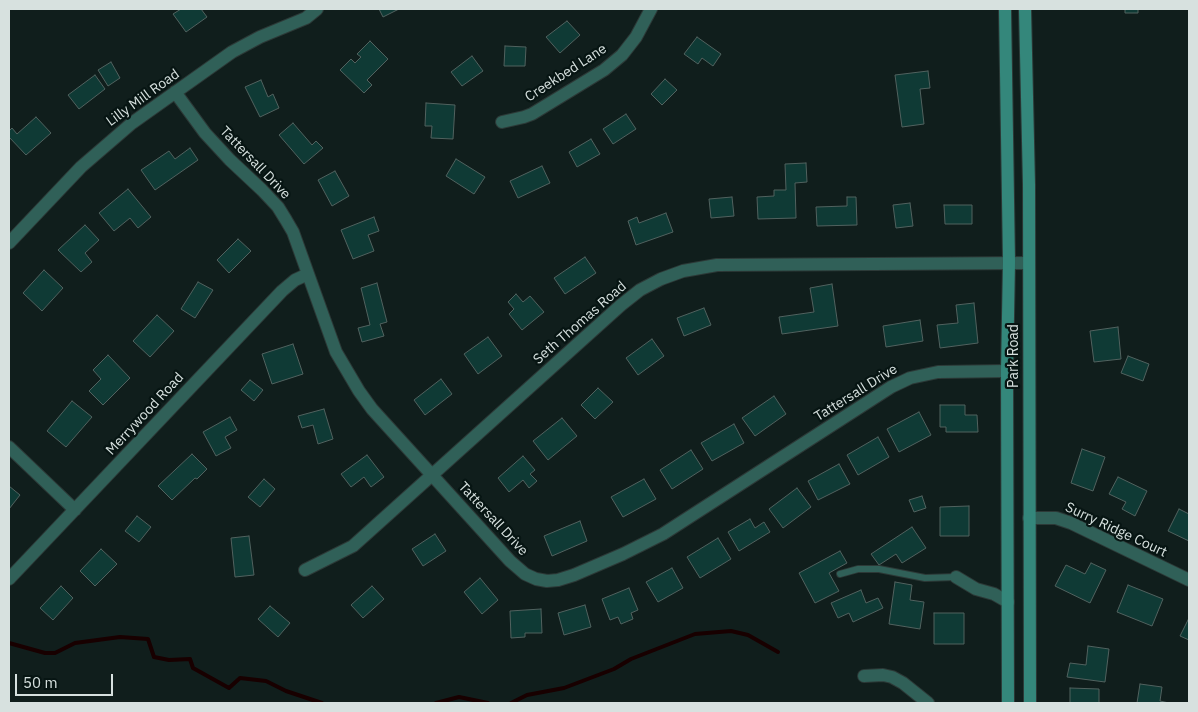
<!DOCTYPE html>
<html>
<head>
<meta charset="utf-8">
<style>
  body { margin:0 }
  #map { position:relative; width:1198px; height:712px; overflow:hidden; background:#101e1c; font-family:"IBM Plex Sans",sans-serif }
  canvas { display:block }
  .frame { position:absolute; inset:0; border:10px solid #d7e1df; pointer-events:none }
  .scale { position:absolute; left:15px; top:674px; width:98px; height:22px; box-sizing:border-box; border:2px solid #d7e1df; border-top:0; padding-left:6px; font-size:15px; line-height:18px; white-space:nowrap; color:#d7e1df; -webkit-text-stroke:4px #071513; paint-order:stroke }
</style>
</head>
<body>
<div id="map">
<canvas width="1198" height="712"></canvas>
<div class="frame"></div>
<div class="scale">50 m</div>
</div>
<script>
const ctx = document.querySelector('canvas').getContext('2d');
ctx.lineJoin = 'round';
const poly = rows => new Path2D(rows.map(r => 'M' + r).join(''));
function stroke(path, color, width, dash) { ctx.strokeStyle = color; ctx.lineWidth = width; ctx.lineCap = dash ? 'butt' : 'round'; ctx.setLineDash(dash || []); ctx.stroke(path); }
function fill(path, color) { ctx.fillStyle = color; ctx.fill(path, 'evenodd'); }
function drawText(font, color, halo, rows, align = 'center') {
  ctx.font = font + ' "IBM Plex Sans",sans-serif'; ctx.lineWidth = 4.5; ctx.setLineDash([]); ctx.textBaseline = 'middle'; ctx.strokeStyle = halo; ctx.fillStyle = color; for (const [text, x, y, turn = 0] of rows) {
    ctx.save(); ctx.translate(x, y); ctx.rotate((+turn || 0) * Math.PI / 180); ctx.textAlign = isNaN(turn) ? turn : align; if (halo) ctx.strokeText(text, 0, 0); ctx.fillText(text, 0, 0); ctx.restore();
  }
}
stroke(poly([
  [9,643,45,653,55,653,75,643,120,637,148,639,154,657,169,660,190,659,193,668,229,688,240,678,266,681,286,691,322,703],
  [436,703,459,697,488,703],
  [511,703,527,695,564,688,614,669,631,659,695,634,731,631,748,635,778,652]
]), '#180000', 4);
const building = poly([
  [181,9,201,9,207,17,186,32,173,14,181,9],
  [379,9,399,9,383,17,379,9],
  [1125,9,1138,9,1138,13,1125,13,1125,9],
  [567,21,580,35,560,53,546,37,567,21],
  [697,37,721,54,713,66,702,58,698,64,684,54,697,37],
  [370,41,388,59,367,80,372,85,364,93,340,70,351,59,355,63,361,57,357,54,370,41],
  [505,46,526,47,525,66,504,66,505,46],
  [472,56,483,71,462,86,451,72,472,56],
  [111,62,120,78,108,86,98,70,111,62],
  [928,71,930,88,920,89,924,124,902,127,895,75,928,71],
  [95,75,105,89,79,109,68,95,95,75],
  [665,79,677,90,662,105,651,94,665,79],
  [261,80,268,97,273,94,279,108,260,117,245,87,261,80],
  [426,103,455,105,453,139,431,138,432,126,425,126,426,103],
  [626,114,636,129,613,144,603,129,626,114],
  [36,117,51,133,26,155,9,137,9,131,12,128,17,134,36,117],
  [293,123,312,145,316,141,323,148,304,164,279,135,293,123],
  [591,139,600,154,577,167,569,152,591,139],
  [190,148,198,160,155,190,141,170,169,151,175,159,190,148],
  [456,159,485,177,474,194,446,176,456,159],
  [806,163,807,182,795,183,796,218,758,219,757,197,774,196,774,190,786,190,785,164,806,163],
  [542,166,550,183,518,198,510,181,542,166],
  [335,171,349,196,332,206,318,180,335,171],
  [128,189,151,217,138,228,130,218,114,231,99,213,128,189],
  [732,197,734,216,711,218,709,199,732,197],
  [847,197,856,197,857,225,817,226,816,207,847,206,847,197],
  [910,203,913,226,896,228,893,205,910,203],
  [944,205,972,205,972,224,945,224,944,205],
  [666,213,673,232,636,245,628,221,637,217,639,223,666,213],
  [374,217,379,231,368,235,374,251,353,259,341,230,374,217],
  [85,225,99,240,85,253,92,262,81,272,58,250,85,225],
  [238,239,251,251,229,273,217,260,238,239],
  [585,257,596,273,565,294,554,278,585,257],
  [44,270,63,288,42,311,23,293,44,270],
  [198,282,213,290,195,318,181,309,198,282],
  [377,283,387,322,380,324,384,336,362,342,358,328,370,325,361,288,377,283],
  [832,284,838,326,782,334,779,317,814,312,810,288,832,284],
  [516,294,523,302,530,296,544,312,522,330,509,314,514,309,508,302,516,294],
  [974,303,978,343,940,348,937,325,958,323,956,305,974,303],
  [704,308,711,325,684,336,677,318,704,308],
  [157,315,174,331,150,357,133,341,157,315],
  [920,320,923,341,886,347,883,326,920,320],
  [1118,327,1121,359,1094,362,1090,331,1118,327],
  [488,337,502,356,478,374,464,354,488,337],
  [652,339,664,356,638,375,626,358,652,339],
  [293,344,303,374,272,384,262,354,293,344],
  [108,355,130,378,103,405,89,391,101,379,93,370,108,355],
  [1128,356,1149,364,1143,381,1121,373,1128,356],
  [441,379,452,394,425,415,414,400,441,379],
  [250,380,263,390,254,401,241,390,250,380],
  [598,388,613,402,595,419,581,405,598,388],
  [774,396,786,414,755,436,742,418,774,396],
  [72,401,92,417,66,447,47,431,72,401],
  [940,405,965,405,965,415,977,415,978,432,946,432,946,427,940,427,940,405],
  [324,409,333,439,318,444,313,425,302,428,298,416,324,409],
  [919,412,931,435,899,452,887,429,919,412],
  [230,417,237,430,225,437,231,448,216,456,203,432,230,417],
  [562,418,577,436,548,460,533,441,562,418],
  [734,424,744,443,712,461,701,443,734,424],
  [878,437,889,457,858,475,847,455,878,437],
  [1082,449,1105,457,1093,491,1071,483,1082,449],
  [691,450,703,469,672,489,660,470,691,450],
  [192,454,207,469,197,479,195,478,172,500,158,486,192,454],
  [367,455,384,477,371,487,364,477,351,487,341,474,367,455],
  [523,456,535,470,530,474,537,481,529,488,523,480,509,492,498,478,523,456],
  [839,464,850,484,818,500,808,481,839,464],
  [1118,477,1147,491,1135,516,1122,509,1126,502,1109,494,1118,477],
  [264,479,275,489,260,507,248,497,264,479],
  [644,479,656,499,623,517,611,497,644,479],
  [9,486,20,495,9,509,9,486],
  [797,488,811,507,783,528,769,509,797,488],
  [922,496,926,508,914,512,909,500,922,496],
  [969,506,969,536,940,536,940,507,969,506],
  [1179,509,1189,514,1189,541,1168,531,1179,509],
  [137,516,151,527,139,542,125,531,137,516],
  [750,519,755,528,764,522,770,532,739,551,728,532,750,519],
  [580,521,587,541,552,556,544,536,580,521],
  [912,527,926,548,902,563,896,554,879,565,871,554,912,527],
  [435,534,446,551,423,566,412,549,435,534],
  [249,536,254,575,235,577,231,538,249,536],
  [718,538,731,559,700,578,687,557,718,538],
  [101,549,117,564,95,586,80,571,101,549],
  [840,551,847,563,829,573,839,591,815,603,799,573,840,551],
  [1091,563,1106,570,1090,603,1055,586,1066,565,1085,574,1091,563],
  [672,568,683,588,658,602,646,582,672,568],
  [480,578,498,600,482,614,464,592,480,578],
  [895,582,912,585,910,600,924,602,920,629,889,624,895,582],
  [1128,585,1163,599,1152,626,1117,612,1128,585],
  [61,586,73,598,53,620,40,608,61,586],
  [372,586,384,599,363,618,351,605,372,586],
  [629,588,638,610,631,613,633,619,621,624,618,617,610,620,602,599,629,588],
  [861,590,866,603,878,598,883,608,853,622,849,613,838,618,831,603,861,590],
  [585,605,591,627,564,635,558,613,585,605],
  [270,606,290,623,278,637,258,619,270,606],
  [541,609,542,633,525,633,525,637,511,638,510,611,541,609],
  [934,613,964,613,964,644,934,644,934,613],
  [1189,618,1189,640,1180,636,1189,618],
  [1088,646,1109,649,1105,682,1067,677,1070,663,1086,665,1088,646],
  [1140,684,1162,687,1160,701,1169,703,1137,703,1140,684],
  [1070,688,1099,689,1099,703,1070,703,1070,688]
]);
fill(building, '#0f3a35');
stroke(building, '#51625f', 1);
const lane = poly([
  [840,574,858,569,879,569,925,578,956,577]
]);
const street = poly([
  [175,92,205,133,230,160,262,190,278,207,286,220,293,232,336,352,359,391,372,409,510,561,525,574,536,579,547,581,558,580,574,575,623,554,663,534,891,387,910,378,938,372,1007,371],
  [502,122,524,117,532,114,604,70,622,55,636,37,651,9],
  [9,243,81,167,132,123,232,52,260,37,306,18,317,9],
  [9,447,75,510],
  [1029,518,1056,518,1071,523,1189,580],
  [305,570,353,546,621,305,640,290,661,279,683,271,717,265,1029,263],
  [956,577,976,589,994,594,1008,602],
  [9,579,282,291,295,280,308,274],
  [864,676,883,675,892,677,903,683,928,703]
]);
const secondary = poly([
  [1005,9,1009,262,1007,371,1008,703],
  [1025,9,1029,185,1030,703]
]);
stroke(lane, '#2c3937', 8);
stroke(street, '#2c3937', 14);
stroke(secondary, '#2c3937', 14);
stroke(lane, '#306058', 6);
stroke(street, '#306058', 12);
stroke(secondary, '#34877b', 12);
drawText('14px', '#d7e1df', '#071513', [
  ["Creekbed Lane",566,73,-33],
  ["Lilly Mill Road",143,98,-36],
  ["Tattersall Drive",255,163,46],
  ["Seth Thomas Road",580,323,-41],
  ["Park Road",1014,356,-90],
  ["Tattersall Drive",856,393,-32],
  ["Merrywood Road",145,414,-47],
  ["Tattersall Drive",493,519,47],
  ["Surry Ridge Court",1116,530,25]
]);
</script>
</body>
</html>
